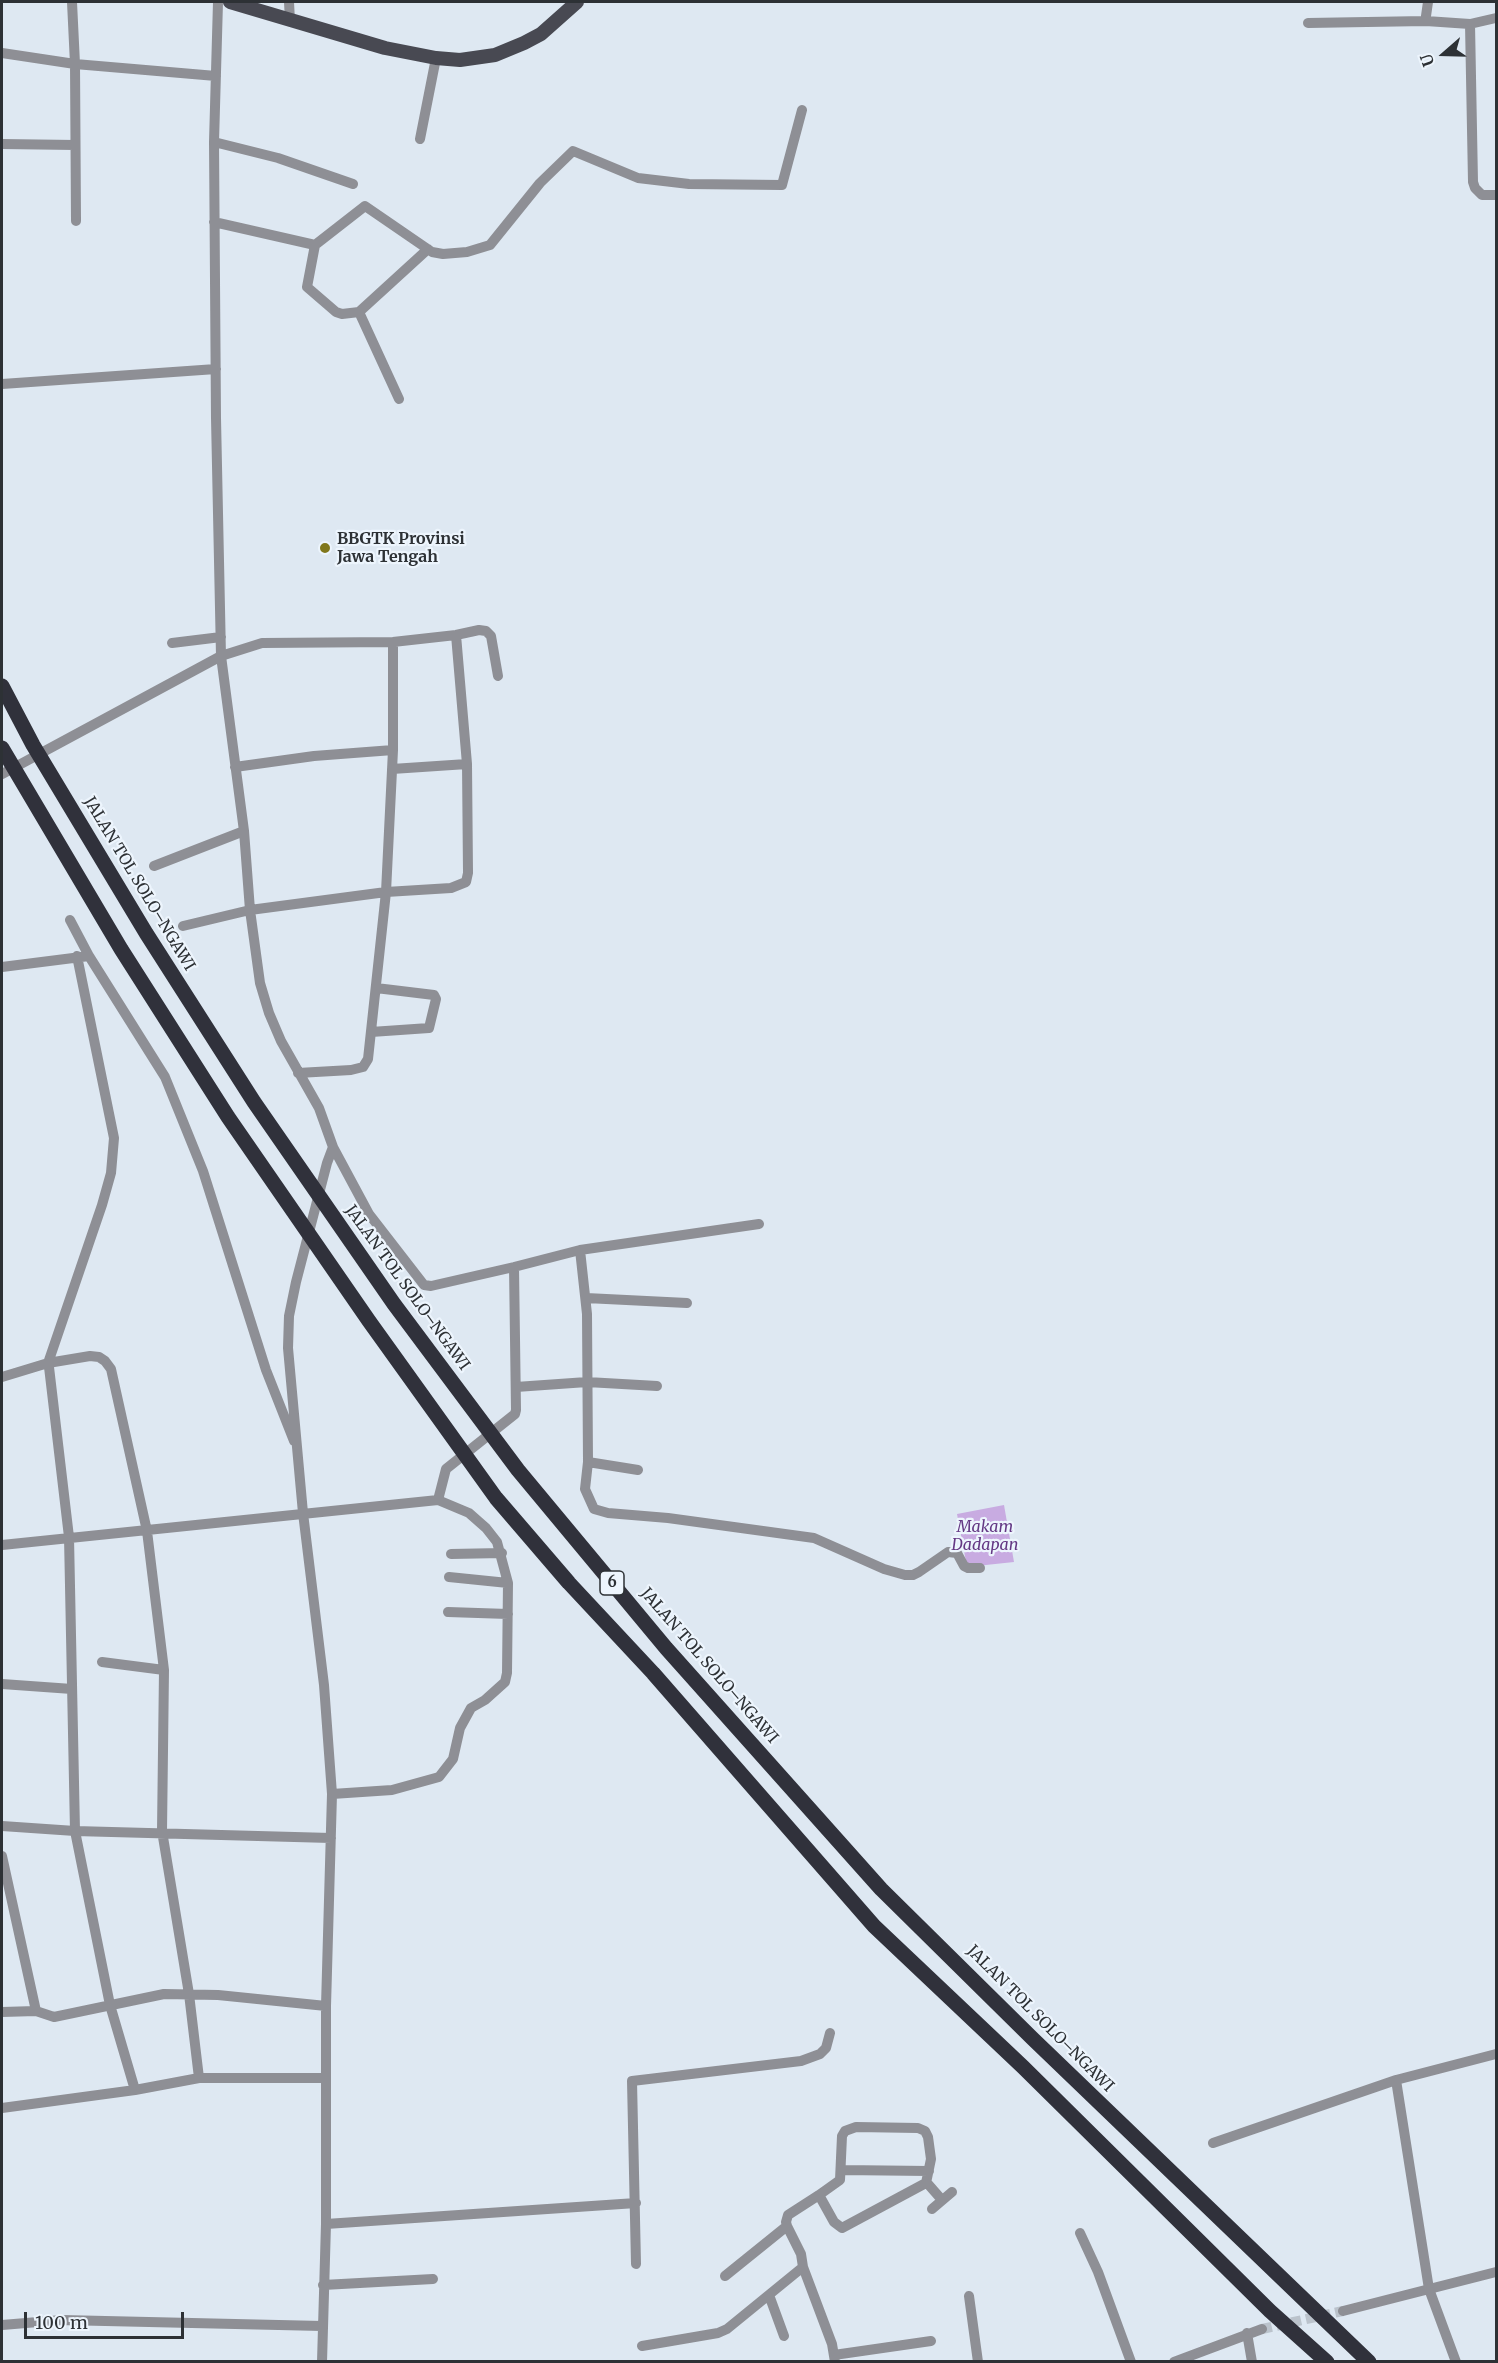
<!DOCTYPE html>
<html>
<head>
<meta charset="utf-8">
<style>
  body { margin:0 }
  #map { position:relative; width:1498px; height:2363px; overflow:hidden; background:#dee8f2; font-family:Merriweather,serif }
  canvas { display:block }
  .frame { position:absolute; inset:0; border:3px solid #2d3135; pointer-events:none }
  .north { position:absolute; left:1414px; top:24px; width:60px; height:60px; -webkit-text-stroke:4px #edf5fd; paint-order:stroke; rotate:250deg; font-size:16px; font-weight:700; line-height:24px; text-align:center; color:#2d3135 }
  .north::after { content:''; display:block; margin:auto; width:21px; height:27px; background:#2d3135; clip-path:polygon(50% 0,100% 100%,50% 72%,0 100%) }
  .scale { position:absolute; left:24px; top:2312px; width:160px; height:27px; box-sizing:border-box; border:3px solid #2d3135; border-top:0; padding-left:8px; font-size:18px; line-height:21px; white-space:nowrap; color:#2d3135; -webkit-text-stroke:4px #edf5fd; paint-order:stroke }
</style>
</head>
<body>
<div id="map">
<canvas width="1498" height="2363"></canvas>
<div class="frame"></div>
<div class="north">U</div>
<div class="scale">100 m</div>
</div>
<script>
const ctx = document.querySelector('canvas').getContext('2d');
ctx.lineJoin = 'round';
function fill(path, color) { ctx.fillStyle = color; ctx.fill(path, 'evenodd'); }
const poly = rows => new Path2D(rows.map(r => 'M' + r).join(''));
function stroke(path, color, width, dash) { ctx.strokeStyle = color; ctx.lineWidth = width; ctx.lineCap = dash ? 'butt' : 'round'; ctx.setLineDash(dash || []); ctx.stroke(path); }
function drawText(font, color, halo, rows, align = 'center') {
  ctx.font = font + ' Merriweather,serif'; ctx.lineWidth = 4.5; ctx.setLineDash([]); ctx.textBaseline = 'middle'; ctx.strokeStyle = halo; ctx.fillStyle = color; for (const [text, x, y, turn = 0] of rows) {
    ctx.save(); ctx.translate(x, y); ctx.rotate((+turn || 0) * Math.PI / 180); ctx.textAlign = isNaN(turn) ? turn : align; if (halo) ctx.strokeText(text, 0, 0); ctx.fillText(text, 0, 0); ctx.restore();
  }
}
fill(poly([
  [1004,1505,1014,1562,967,1567,957,1514]
]), '#c8abe1');
stroke(poly([
  [1262,2329,1343,2311]
]), '#bbc3cc', 10, [10, 5]);
stroke(poly([
  [72,2,75,64,76,221],
  [218,2,214,142,216,418,221,656,244,831,250,910,260,983,269,1013,281,1041,319,1108,333,1147,327,1163,296,1282,289,1316,288,1348,303,1513,324,1685,332,1794,326,2006,326,2224,322,2362],
  [289,2,290,21],
  [1426,16,1428,2],
  [1308,23,1426,21,1470,24,1496,18],
  [1470,24,1473,182,1475,188,1482,195,1496,195],
  [2,53,75,64,216,76],
  [420,139,436,58],
  [214,142,278,158,353,184],
  [2,144,75,145],
  [214,222,315,245,365,206,432,252,443,254,467,252,490,245,540,183,573,151,638,178,689,184,782,185,802,110],
  [315,245,307,287,336,312,342,314,359,312,399,399],
  [359,312,428,249],
  [2,384,216,369],
  [172,643,221,637],
  [235,767,314,756,393,750],
  [392,769,467,764],
  [2,774,221,656,262,643,393,642,456,635,479,630,486,631,491,636,498,676],
  [154,866,244,831],
  [70,920,89,956],
  [183,926,250,910,386,892,451,888,466,882,468,873,467,764,456,635],
  [2,967,89,956,165,1077,203,1171,266,1370,294,1441],
  [371,1032,429,1028,436,999,434,995,376,988],
  [298,1073,351,1070,363,1067,368,1059,386,892,393,750,393,642],
  [333,1147,369,1214,424,1285,431,1286,514,1267,580,1250,759,1224],
  [580,1250,587,1314,588,1462,585,1489,594,1509,608,1513,668,1518,814,1538,884,1569,905,1575,913,1575,919,1572,948,1552,957,1553,964,1566,968,1568,980,1568],
  [586,1298,687,1303],
  [48,1363,90,1356,99,1357,105,1361,111,1369,147,1531,164,1670,162,1831,189,1994,199,2078],
  [48,1363,102,1205,111,1173,114,1138,77,956],
  [2,1377,48,1363,49,1367,69,1537,75,1831,110,2005,135,2090],
  [516,1387,587,1382,657,1386],
  [588,1462,638,1470],
  [438,1500,446,1469,515,1414,516,1410,514,1267],
  [2,1545,438,1500,469,1513,486,1528,497,1542,508,1583,507,1673,505,1682,485,1700,471,1708,460,1728,453,1759,439,1777,392,1790,332,1794],
  [451,1554,502,1553],
  [449,1577,508,1583],
  [448,1612,508,1614],
  [102,1662,164,1670],
  [2,1684,72,1689],
  [2,1826,75,1831,331,1838],
  [2,1856,36,2011],
  [2,2012,36,2011,54,2017,164,1994,218,1995,326,2006],
  [1396,2080,1429,2289,1456,2362],
  [2,2108,135,2090,199,2078,326,2078],
  [1213,2143,1396,2080,1496,2054],
  [841,2170,929,2171],
  [819,2195,840,2180,842,2136,845,2131,856,2127,918,2128,925,2131,928,2137,931,2159,926,2183],
  [932,2209,952,2192],
  [326,2224,636,2203],
  [1080,2233,1098,2272,1131,2362],
  [636,2264,632,2081,801,2061,820,2054,826,2048,830,2033],
  [725,2276,787,2226],
  [323,2285,433,2279],
  [769,2295,784,2336],
  [969,2296,978,2362],
  [1343,2311,1496,2272],
  [2,2325,62,2320,322,2326],
  [1247,2333,1252,2362],
  [642,2346,718,2333,727,2329,803,2267],
  [834,2355,931,2341],
  [835,2362,832,2344,803,2267,801,2254,787,2226,786,2222,788,2215,819,2195,834,2222,842,2228,924,2184,928,2184,942,2200],
  [1174,2362,1262,2329]
]), '#8e8f95', 10);
stroke(poly([
  [230,2,385,48,436,58,460,60,495,55,524,43,541,34,577,2]
]), '#484952', 14);
stroke(poly([
  [2,686,33,745,146,933,254,1102,394,1304,518,1470,666,1648,881,1889,1033,2039,1369,2362],
  [2,748,121,949,228,1117,369,1321,496,1498,569,1583,653,1673,874,1926,1023,2067,1270,2311,1327,2362]
]), '#30313b', 15);
for (const [x, y, r, color] of [
  [325,548,6,"#80771c"]
]) { const dot = new Path2D(); dot.arc(x, y, r, 0, 2 * Math.PI); ctx.fillStyle = color; ctx.fill(dot); stroke(dot, '#edf5fd', 2); }
for (const [x, y, w] of [
  [612,1583,24]
]) { const box = new Path2D(); box.roundRect(x - w / 2, y - 12, w, 24, 4.5); ctx.fillStyle = '#edf5fd'; ctx.fill(box); stroke(box, '#2d3135', 1.5); }
drawText('bold 15px', '#2d3135', null, [
  ["6",612,1583]
]);
drawText('bold 16px', '#2d3135', '#edf5fd', [
  ["BBGTK Provinsi",337,539],
  ["Jawa Tengah",337,557]
], 'left');
drawText('16px', '#2d3135', '#edf5fd', [
  ["JALAN TOL SOLO–NGAWI",139,884,59],
  ["JALAN TOL SOLO–NGAWI",407,1288,54],
  ["JALAN TOL SOLO–NGAWI",709,1666,49],
  ["JALAN TOL SOLO–NGAWI",1040,2019,45]
]);
drawText('italic 16px', '#643884', '#edf5fd', [
  ["Makam",985,1527],
  ["Dadapan",985,1545]
]);
</script>
</body>
</html>
